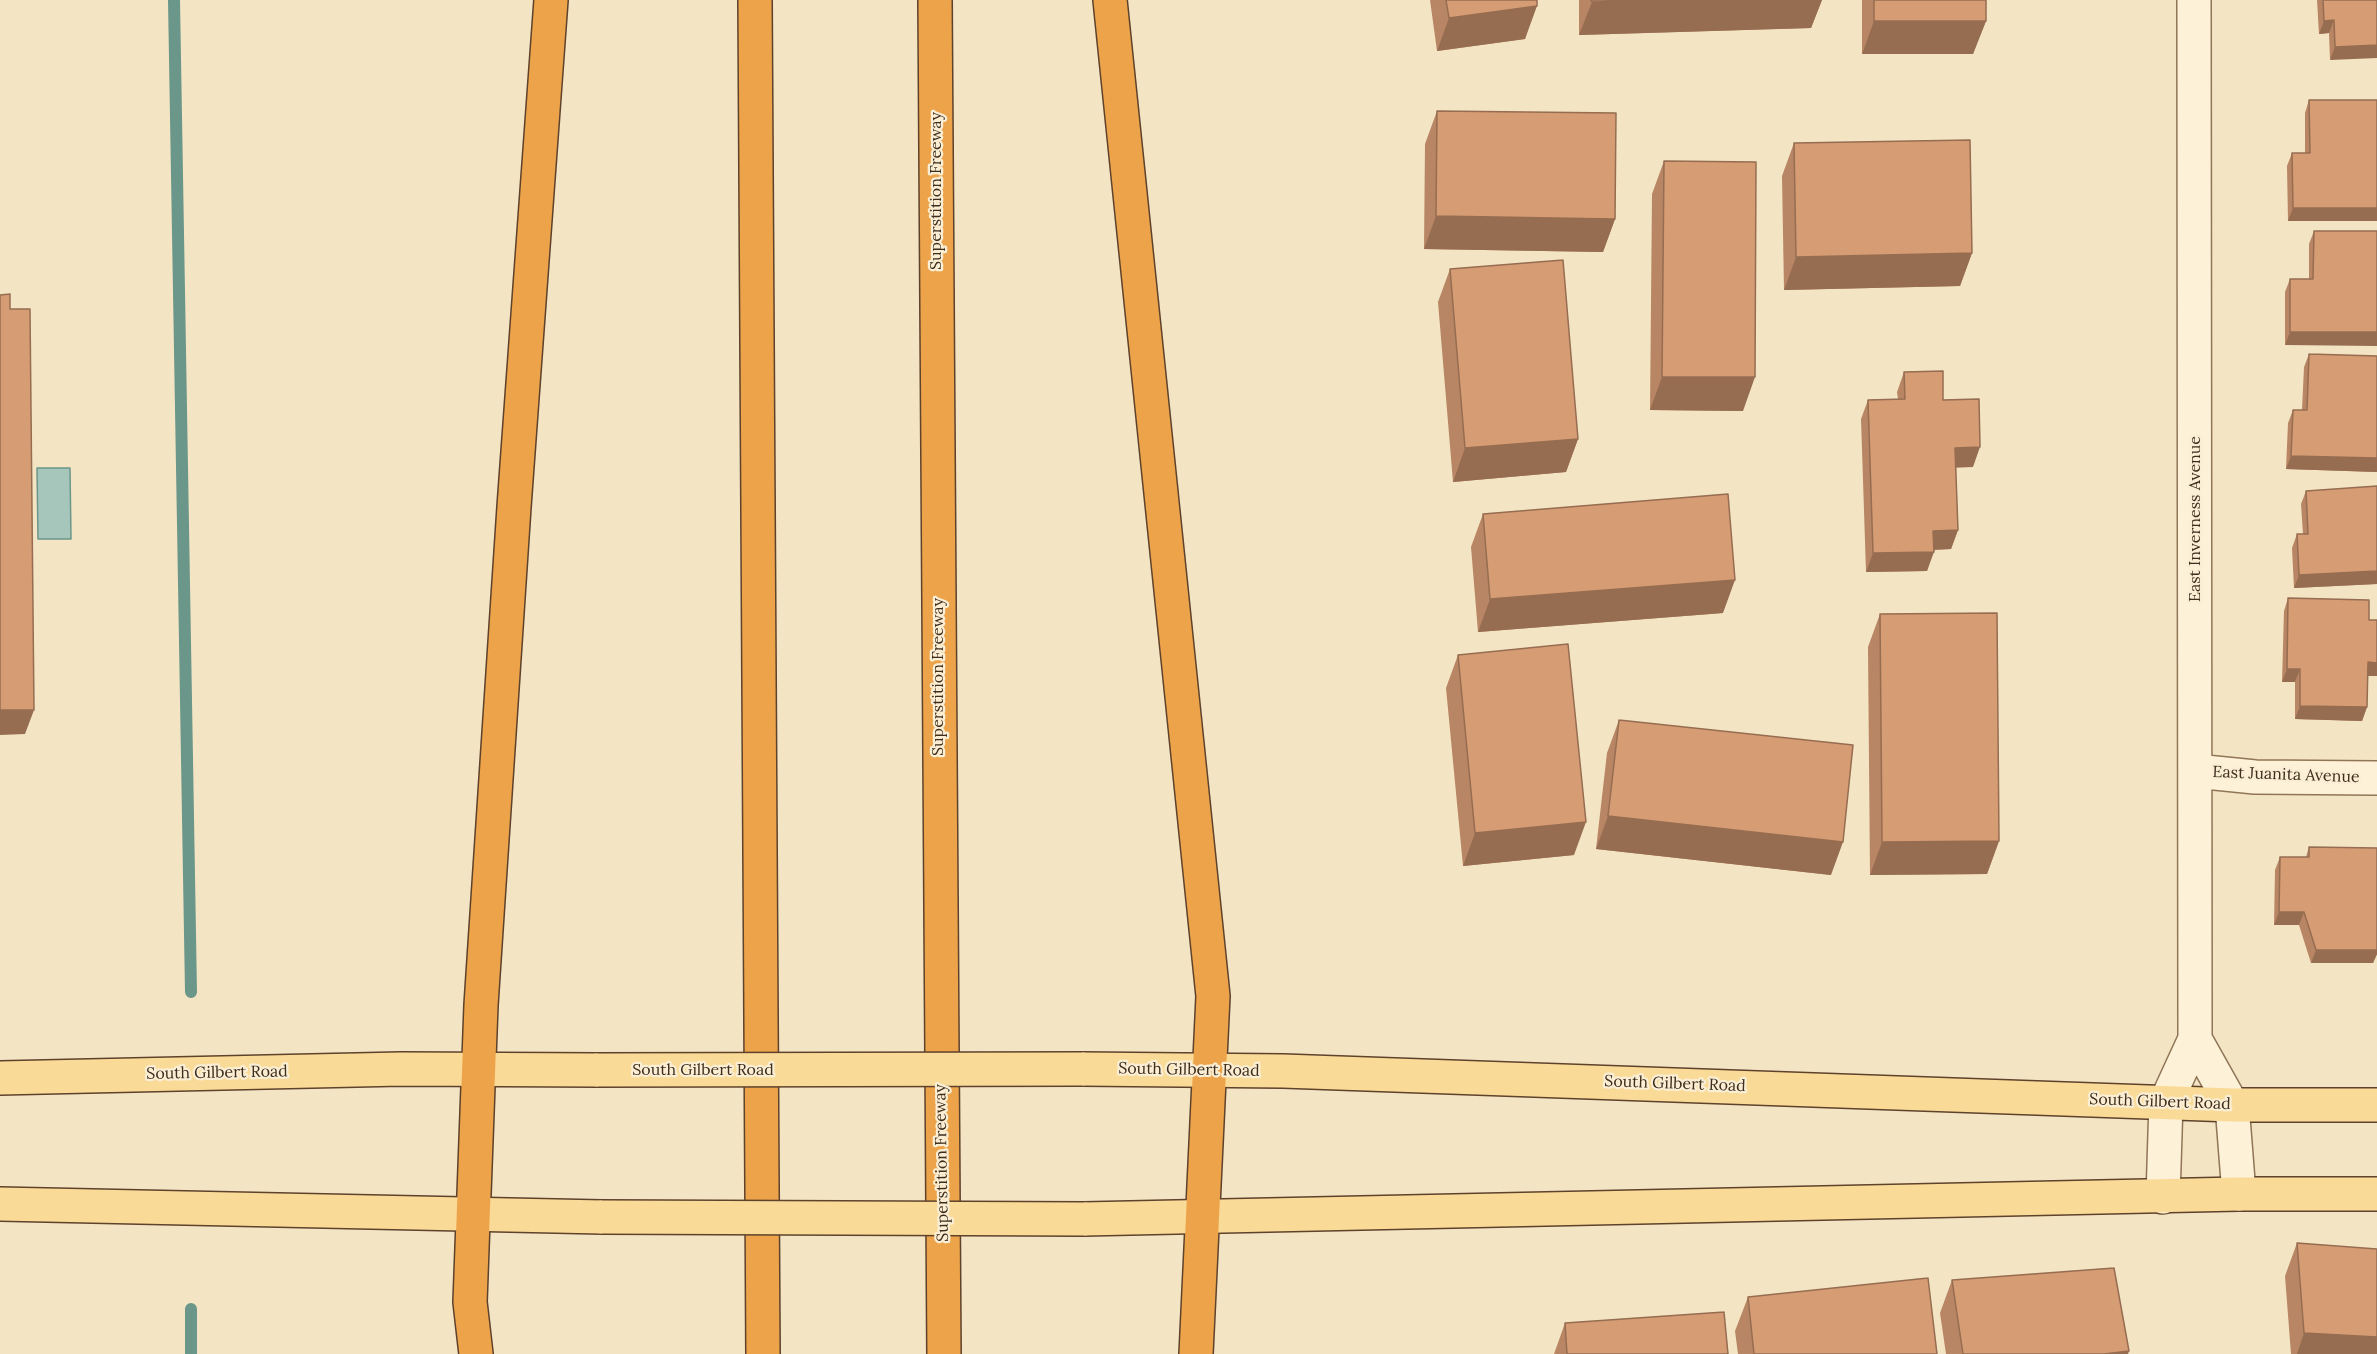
<!DOCTYPE html>
<html>
<head>
<meta charset="utf-8">
<style>
  body { margin:0 }
  canvas { display:block; background:#f3e4c3 }
</style>
</head>
<body>
<canvas width="2377" height="1354"></canvas>
<script>
const ctx = document.querySelector('canvas').getContext('2d');
ctx.lineJoin = 'round';
function fill(path, color) { ctx.fillStyle = color; ctx.fill(path, 'evenodd'); }
const poly = rows => new Path2D(rows.map(r => 'M' + r).join(''));
function stroke(path, color, width, dash) { ctx.strokeStyle = color; ctx.lineWidth = width; ctx.lineCap = dash ? 'butt' : 'round'; ctx.setLineDash(dash || []); ctx.stroke(path); }
function drawText(font, color, halo, rows, align = 'center') {
  ctx.font = font + ' Lora,serif'; ctx.lineWidth = 4.5; ctx.setLineDash([]); ctx.textBaseline = 'middle'; ctx.strokeStyle = halo; ctx.fillStyle = color; for (const [text, x, y, turn = 0] of rows) {
    ctx.save(); ctx.translate(x, y); ctx.rotate((+turn || 0) * Math.PI / 180); ctx.textAlign = isNaN(turn) ? turn : align; if (halo) ctx.strokeText(text, 0, 0); ctx.fillText(text, 0, 0); ctx.restore();
  }
}
const water = poly([
  [37,468,70,468,71,539,38,539,37,468]
]);
fill(water, '#a6c6bc');
stroke(water, '#6b968a', 1.5);
stroke(poly([
  [174,0,191,992],
  [191,1309,191,1354]
]), '#6b968a', 12);
const minor = poly([
  [2195,771,2255,777,2377,778],
  [2195,1039,2232,1105,2239,1194],
  [2163,1197,2166,1102,2195,1039,2194,0]
]);
const primary = poly([
  [1082,1069,1283,1071,2232,1105,2377,1105],
  [0,1078,401,1069,598,1070],
  [0,1204,602,1217],
  [1084,1219,2239,1194,2377,1194]
]);
const motorway = poly([
  [755,0,763,1354],
  [935,0,944,1354],
  [1110,0,1213,996,1196,1354],
  [476,1354,470,1302,481,1005,514,507,551,0]
]);
stroke(minor, '#907557', 36);
stroke(primary, '#5e422c', 36);
stroke(motorway, '#5e422c', 36);
stroke(minor, '#fdf1d8', 33);
stroke(primary, '#fada97', 33);
stroke(motorway, '#eca34a', 33);
const primaryBridge = poly([
  [598,1070,1082,1069],
  [602,1217,1084,1219]
]);
stroke(primaryBridge, '#5e422c', 36, []);
stroke(primaryBridge, '#fada97', 33);
fill(poly([
  [1430,0,1537,0,1525,39,1437,51],
  [1579,0,1822,0,1811,28,1579,35],
  [1862,0,1986,0,1986,21,1973,54,1862,54],
  [2317,0,2377,0,2330,60,2329,33,2319,34],
  [2309,100,2377,100,2377,221,2288,221,2287,166,2292,153,2305,153,2305,113],
  [1437,111,1615,219,1603,252,1424,249,1425,144],
  [1794,143,1972,253,1960,286,1784,290,1782,176],
  [1664,161,1743,411,1650,410,1652,194],
  [2314,231,2377,231,2285,345,2285,292,2290,279,2309,279,2309,244],
  [1450,269,1578,439,1566,472,1453,482,1438,302],
  [2309,354,2377,356,2377,472,2286,469,2288,423,2293,410,2302,410,2304,367],
  [1904,372,1943,400,1973,467,1956,467,1958,530,1951,549,1933,550,1927,571,1866,572,1861,419,1868,400,1898,399,1897,392],
  [2377,486,2377,584,2294,588,2292,548,2297,534,2303,534,2301,504,2306,491],
  [1483,514,1723,613,1478,632,1471,547],
  [2288,598,2369,620,2377,676,2367,676,2367,707,2362,721,2295,719,2295,682,2282,682,2284,611],
  [1880,614,1999,841,1987,874,1870,875,1868,647],
  [1458,655,1574,855,1463,866,1446,688],
  [1619,720,1831,875,1596,849,1607,753],
  [2309,847,2377,848,2377,954,2373,963,2311,963,2299,925,2274,925,2275,870,2280,857,2306,857],
  [2297,1243,2377,1354,2291,1354,2285,1276],
  [1952,1280,2128,1354,1946,1354,1940,1313],
  [1748,1297,1937,1354,1738,1354,1735,1331],
  [1565,1323,1728,1354,1554,1354]
]), '#b88664');
fill(poly([
  [1660,0,1822,0,1811,28,1579,35,1592,2],
  [1537,6,1525,39,1437,51,1449,18],
  [2334,20,2329,33,2319,34,2324,21],
  [1874,21,1986,21,1973,54,1862,54],
  [2377,45,2377,58,2330,60,2335,47],
  [2293,208,2377,208,2377,221,2288,221],
  [1436,216,1615,219,1603,252,1424,249],
  [1972,253,1960,286,1784,290,1796,257],
  [2290,332,2377,332,2377,346,2285,345],
  [1662,377,1755,377,1743,411,1650,410],
  [1578,439,1566,472,1453,482,1465,448],
  [1980,447,1973,467,1948,468,1955,448],
  [2291,456,2377,458,2377,472,2286,469],
  [1958,530,1951,549,1926,550,1933,531],
  [1934,552,1927,571,1866,572,1873,553],
  [2377,571,2377,584,2294,588,2299,575],
  [1735,580,1723,613,1478,632,1490,599],
  [2368,662,2377,663,2377,676,2363,676],
  [2287,669,2300,669,2295,682,2282,682],
  [2300,706,2367,707,2362,721,2295,719],
  [0,710,34,710,25,734,0,735],
  [1608,816,1843,842,1831,875,1596,849],
  [1586,822,1574,855,1463,866,1475,833],
  [1999,841,1987,874,1870,875,1882,842],
  [2279,912,2304,912,2299,925,2274,925],
  [2316,950,2377,950,2377,954,2373,963,2311,963],
  [2304,1333,2377,1337,2377,1354,2297,1354],
  [2129,1351,2128,1354,2104,1354]
]), '#966d51');
const building = poly([
  [1446,0,1537,0,1537,6,1449,18,1446,0],
  [1591,0,1660,0,1592,2,1591,0],
  [1874,0,1986,0,1986,21,1874,21,1874,0],
  [2323,0,2377,0,2377,45,2335,47,2334,20,2324,21,2323,0],
  [2309,100,2377,100,2377,208,2293,208,2292,153,2310,153,2309,100],
  [1437,111,1616,113,1615,219,1436,216,1437,111],
  [1970,140,1972,253,1796,257,1794,143,1970,140],
  [1664,161,1756,162,1755,377,1662,377,1664,161],
  [2314,231,2377,231,2377,332,2290,332,2290,279,2313,279,2314,231],
  [1563,260,1578,439,1465,448,1450,269,1563,260],
  [10,294,10,309,30,309,34,710,0,710,0,295,10,294],
  [2309,354,2377,356,2377,458,2291,456,2293,410,2307,410,2309,354],
  [1943,371,1943,400,1979,399,1980,447,1955,448,1958,530,1933,531,1934,552,1873,553,1868,400,1905,399,1904,372,1943,371],
  [2377,486,2377,571,2299,575,2297,534,2308,534,2306,491,2377,486],
  [1728,494,1735,580,1490,599,1483,514,1728,494],
  [2288,598,2369,600,2369,620,2377,620,2377,663,2368,662,2367,707,2300,706,2300,669,2287,669,2288,598],
  [1997,613,1999,841,1882,842,1880,614,1997,613],
  [1568,644,1586,822,1475,833,1458,655,1568,644],
  [1619,720,1853,745,1843,842,1608,816,1619,720],
  [2309,847,2377,848,2377,950,2316,950,2304,912,2279,912,2280,857,2309,857,2309,847],
  [2297,1243,2377,1249,2377,1337,2304,1333,2297,1243],
  [2114,1268,2129,1351,2104,1354,1963,1354,1952,1280,2114,1268],
  [1928,1278,1937,1354,1754,1354,1748,1297,1928,1278],
  [1724,1312,1728,1354,1567,1354,1565,1323,1724,1312]
]);
fill(building, '#d69c74');
stroke(building, '#966d51', 1.5);
drawText('16px', '#3e2d1d', '#faeed4', [
  ["Superstition Freeway",936,191,-90],
  ["East Inverness Avenue",2195,519,-90],
  ["Superstition Freeway",938,677,-90],
  ["East Juanita Avenue",2286,775,2],
  ["South Gilbert Road",703,1070],
  ["South Gilbert Road",1189,1070,1],
  ["South Gilbert Road",217,1073,-1],
  ["South Gilbert Road",1675,1084,2],
  ["South Gilbert Road",2160,1102,2],
  ["Superstition Freeway",942,1163,-91]
]);
</script>
</body>
</html>
